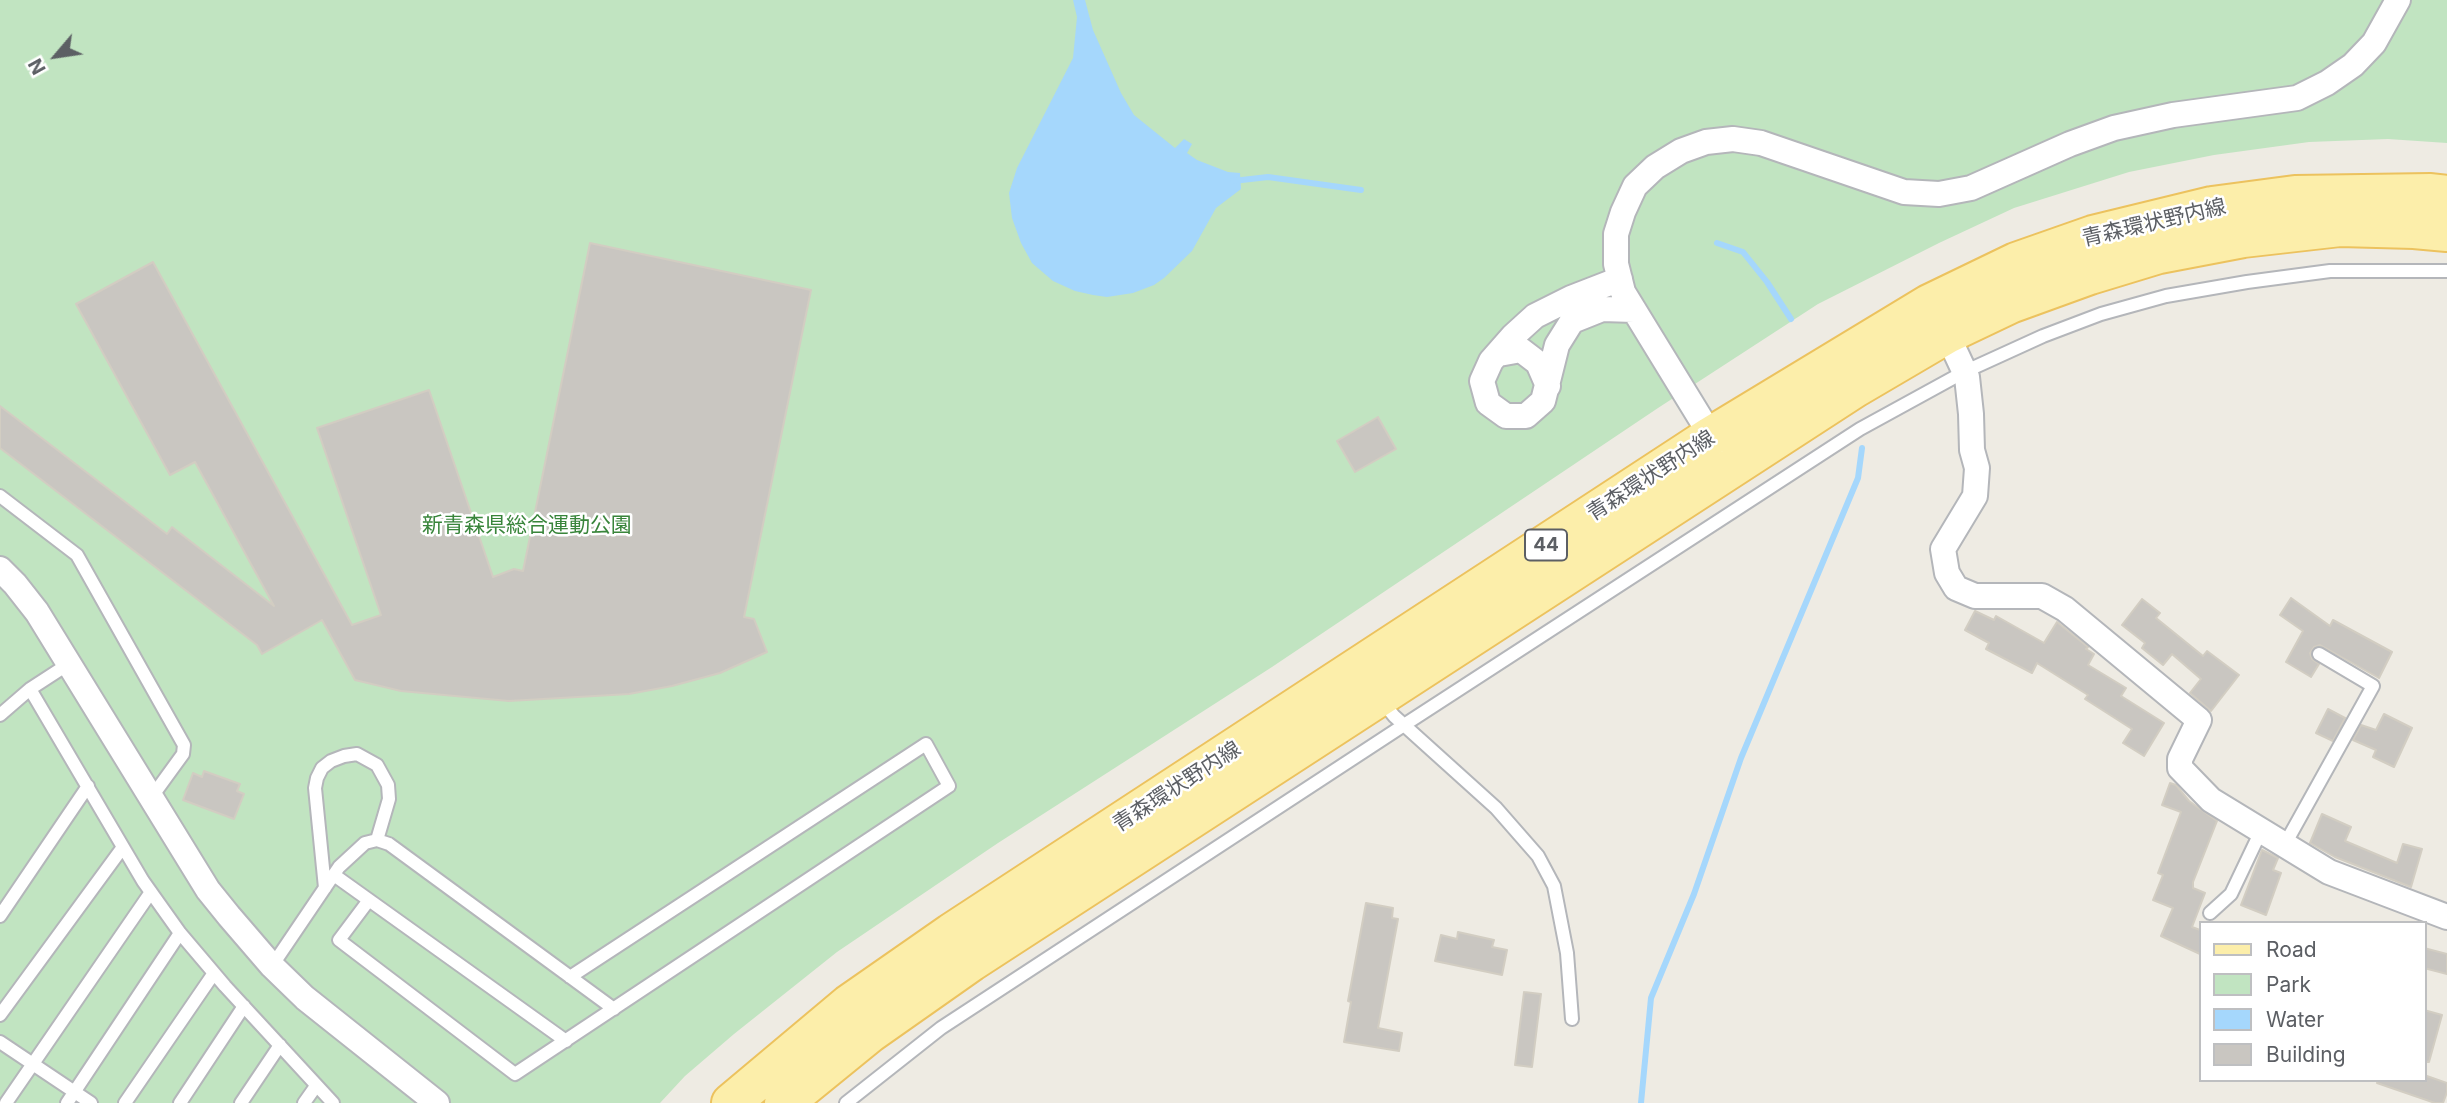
<!DOCTYPE html>
<html>
<head>
<meta charset="utf-8">
<style>
  body { margin:0 }
  #map { position:relative; width:2447px; height:1103px; overflow:hidden; background:#eeebe3; font-family:Inter,sans-serif }
  canvas { display:block }
  .legend { position:absolute; left:2199px; top:921px; width:228px; height:161px; box-sizing:border-box; background:#fff; border:2px solid #bebfc1; margin:0; padding:9px 12px; list-style:none; font-size:21px; color:#5c5f64 }
  .legend li { display:flex; align-items:center; gap:14px; height:35px }
  .legend b { width:35px; border:2px solid #bebfc1 }
  .north { position:absolute; left:21px; top:21px; width:70px; height:70px; -webkit-text-stroke:5px #fff; paint-order:stroke; rotate:241deg; font-size:19px; font-weight:700; line-height:28px; text-align:center; color:#5c5f64 }
  .north::after { content:''; display:block; margin:auto; width:24px; height:32px; background:#5c5f64; clip-path:polygon(50% 0,100% 100%,50% 72%,0 100%) }
</style>
</head>
<body>
<div id="map">
<canvas width="2447" height="1103"></canvas>
<ul class="legend">
<li><b style="height:9px;background:#fceeaa"></b>Road</li>
<li><b style="height:19px;background:#c1e4c1"></b>Park</li>
<li><b style="height:19px;background:#a5d7fc"></b>Water</li>
<li><b style="height:19px;background:#c9c6c1"></b>Building</li>
</ul>
<div class="north">N</div>
</div>
<script>
const ctx = document.querySelector('canvas').getContext('2d');
ctx.lineJoin = 'round';
function fill(path, color) { ctx.fillStyle = color; ctx.fill(path, 'evenodd'); }
const poly = rows => new Path2D(rows.map(r => 'M' + r).join(''));
function stroke(path, color, width, dash) { ctx.strokeStyle = color; ctx.lineWidth = width; ctx.lineCap = dash ? 'butt' : 'round'; ctx.setLineDash(dash || []); ctx.stroke(path); }
function drawText(font, color, halo, rows, align = 'center') {
  ctx.font = font + ' Inter,"Noto Sans JP",sans-serif'; ctx.lineWidth = 5; ctx.setLineDash([]); ctx.textBaseline = 'middle'; ctx.strokeStyle = halo; ctx.fillStyle = color; for (const [text, x, y, turn = 0] of rows) {
    ctx.save(); ctx.translate(x, y); ctx.rotate((+turn || 0) * Math.PI / 180); ctx.textAlign = isNaN(turn) ? turn : align; if (halo) ctx.strokeText(text, 0, 0); ctx.fillText(text, 0, 0); ctx.restore();
  }
}
fill(poly([
  [0,0,2447,0,2447,143,2388,139,2309,142,2214,155,2129,172,2014,208,1939,243,1818,304,1658,408,1272,667,998,843,837,952,734,1034,685,1076,660,1103,0,1103]
]), '#c1e4c1');
fill(poly([
  [1073,0,1085,0,1093,30,1121,93,1134,115,1175,148,1184,139,1192,144,1187,153,1197,160,1228,172,1240,173,1241,189,1216,208,1192,251,1164,278,1154,285,1133,293,1107,297,1093,295,1075,291,1053,281,1032,263,1021,243,1012,218,1009,193,1017,168,1073,58,1077,17]
]), '#a5d7fc');
stroke(poly([
  [1233,181,1268,177,1361,190],
  [1717,243,1743,252,1767,282,1791,319],
  [1641,1103,1651,998,1694,894,1741,758,1858,478,1862,448]
]), '#a5d7fc', 6);
const building = poly([
  [590,243,811,290,744,617,754,619,767,652,720,673,672,686,629,694,509,701,401,691,355,680,322,620,262,654,257,645,0,448,0,406,167,534,172,527,274,606,195,462,170,475,76,304,153,262,352,625,381,615,317,428,429,390,493,577,514,569,523,571,590,243],
  [1378,417,1396,449,1355,472,1337,441,1378,417],
  [2291,598,2330,626,2333,620,2392,652,2379,678,2320,645,2314,647,2310,653,2312,659,2319,664,2311,677,2286,662,2303,631,2280,615,2291,598],
  [2142,599,2160,613,2156,618,2203,656,2207,651,2239,675,2211,711,2190,693,2201,679,2172,654,2163,665,2142,648,2145,643,2122,625,2142,599],
  [1975,611,1994,620,1996,616,2044,643,2057,622,2088,647,2086,649,2094,654,2088,665,2126,688,2121,696,2164,723,2144,756,2123,743,2132,729,2085,699,2088,695,2037,663,2032,673,1986,649,1989,643,1965,630,1975,611],
  [2328,709,2345,718,2333,741,2316,733,2328,709],
  [2384,714,2412,728,2394,767,2373,757,2376,750,2353,740,2361,725,2376,730,2384,714],
  [204,771,240,784,237,791,244,794,234,819,183,800,193,773,202,777,204,771],
  [2170,783,2176,785,2189,801,2217,821,2193,882,2193,888,2205,893,2192,927,2200,930,2200,954,2161,936,2173,908,2153,900,2163,875,2158,873,2181,812,2162,805,2170,783],
  [2322,814,2351,827,2345,841,2397,863,2403,844,2422,849,2411,887,2335,857,2310,843,2322,814],
  [2262,850,2278,858,2273,870,2281,873,2266,915,2241,905,2262,850],
  [1366,903,1393,908,1392,918,1398,919,1378,1028,1402,1033,1399,1051,1344,1042,1351,1002,1348,1001,1366,903],
  [1458,932,1494,940,1492,947,1507,950,1502,975,1435,961,1441,935,1457,939,1458,932],
  [2424,948,2447,954,2447,974,2424,968,2424,948],
  [1524,992,1541,994,1532,1067,1515,1065,1524,992],
  [2424,1010,2442,1015,2429,1062,2424,1062,2424,1010],
  [2424,1075,2447,1083,2447,1092,2443,1103,2435,1103,2377,1083,2378,1080,2424,1080,2424,1075]
]);
fill(building, '#c9c6c1');
stroke(building, '#d2cdc2', 2);
const service = poly([
  [0,496,77,555,184,745,183,754,151,798],
  [30,689,143,881,180,933,225,986,333,1103],
  [1381,700,1394,716,1496,808,1538,856,1554,886,1567,953,1572,1019],
  [0,715,30,689,70,663],
  [2284,846,2373,686,2319,654],
  [334,875,566,1041],
  [325,888,315,788,317,778,322,768,331,761,344,756,357,754,377,765,388,785,389,799,377,840],
  [369,900,339,940,515,1074,949,786,926,744,570,977],
  [2210,913,2231,894,2261,831],
  [0,916,88,786],
  [272,966,339,867,365,843,377,840,389,844,614,1009],
  [0,1015,123,847],
  [0,1042,91,1103],
  [6,1103,151,892],
  [67,1103,180,933],
  [125,1103,214,973],
  [180,1103,244,1006],
  [241,1103,280,1045],
  [304,1103,316,1086],
  [846,1103,941,1028,1404,725,1860,429,1964,372,2043,336,2101,314,2166,296,2247,282,2330,271,2447,271]
]);
const minor = poly([
  [1620,279,1571,298,1535,316,1513,336,1491,361,1482,381,1488,403,1506,416,1526,416,1543,401,1557,345,1572,321,1602,309,1634,310],
  [1947,334,1967,377,1971,414,1972,450,1977,468,1975,496,1943,549,1947,573,1956,588,1975,596,2042,596,2065,609,2199,720,2180,759,2180,768,2211,800,2329,872,2447,917],
  [1499,354,1521,350,1538,363,1548,386],
  [1718,447,1623,292,1616,264,1616,234,1623,212,1635,186,1655,167,1681,151,1706,142,1733,139,1761,143,1904,192,1939,194,1971,188,2070,144,2114,128,2173,115,2297,98,2327,83,2353,65,2374,43,2398,0],
  [0,569,15,584,37,612,208,890,229,916,272,966,305,998,437,1103]
]);
const primary = poly([
  [731,1103,849,1004,951,933,1711,436,1929,304,2016,262,2093,235,2212,206,2295,195,2431,193,2447,195],
  [784,1103,870,1033,971,962,1855,388,1947,334,2010,304,2090,275,2159,254,2243,238,2340,227,2414,229,2447,232]
]);
stroke(service, '#b4b6ba', 16);
stroke(minor, '#b4b6ba', 28);
stroke(primary, '#ecc25e', 42);
stroke(service, '#fff', 12);
stroke(minor, '#fff', 24);
stroke(primary, '#fceeaa', 38);
for (const [x, y, w] of [
  [1546,545,42]
]) { const box = new Path2D(); box.roundRect(x - w / 2, y - 15.5, w, 31, 5); ctx.fillStyle = '#fff'; ctx.fill(box); stroke(box, '#5c5f64', 2); }
drawText('bold 19px', '#5c5f64', null, [
  ["44",1546,545]
]);
drawText('21px', '#5c5f64', '#fff', [
  ["青森環状野内線",2154,223,-13],
  ["青森環状野内線",1651,476,-33],
  ["青森環状野内線",1177,787,-33]
]);
drawText('21px', '#39853b', '#fff', [
  ["新青森県総合運動公園",527,526]
]);
</script>
</body>
</html>
